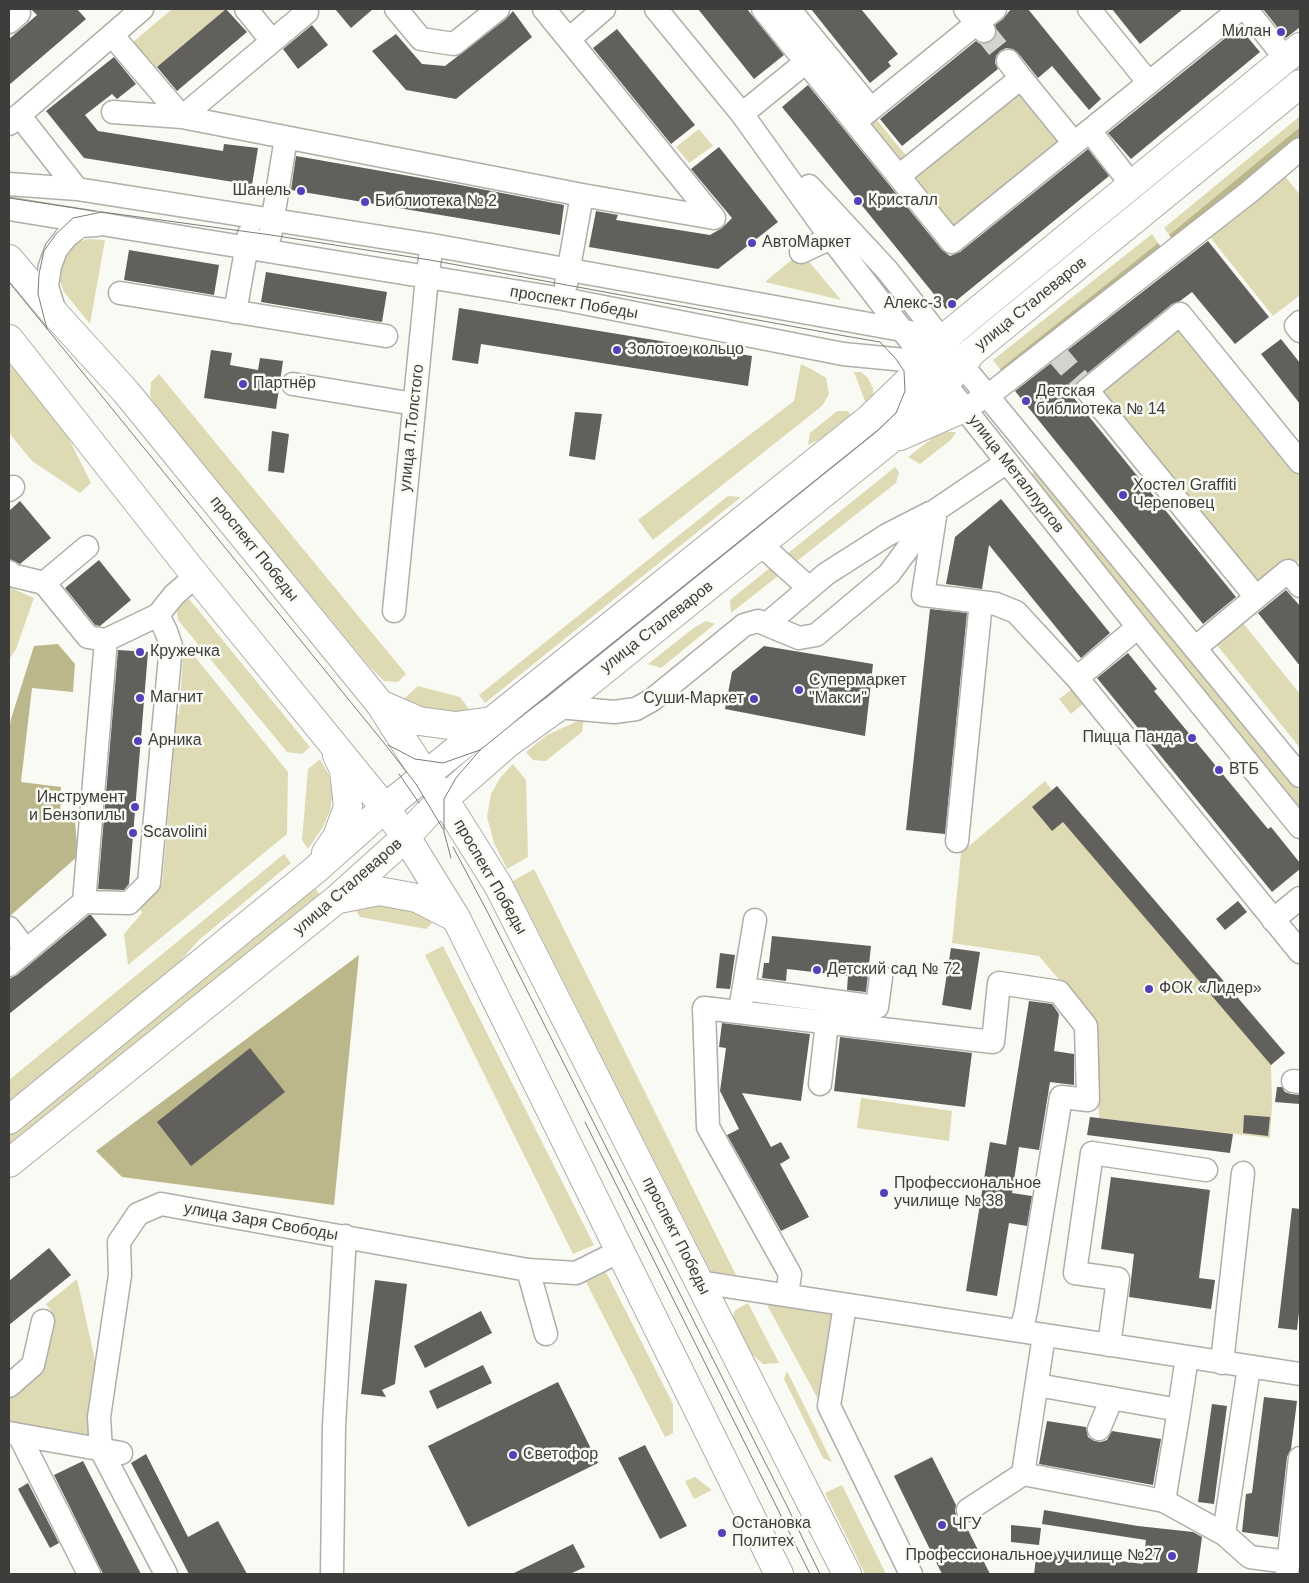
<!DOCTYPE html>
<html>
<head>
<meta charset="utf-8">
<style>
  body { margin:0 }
  #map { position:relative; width:1309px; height:1583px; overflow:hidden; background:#fafaf4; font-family:Arial,sans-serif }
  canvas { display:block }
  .frame { position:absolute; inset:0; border:10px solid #3d3d3b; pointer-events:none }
</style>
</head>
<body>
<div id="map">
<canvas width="1309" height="1583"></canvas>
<div class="frame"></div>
</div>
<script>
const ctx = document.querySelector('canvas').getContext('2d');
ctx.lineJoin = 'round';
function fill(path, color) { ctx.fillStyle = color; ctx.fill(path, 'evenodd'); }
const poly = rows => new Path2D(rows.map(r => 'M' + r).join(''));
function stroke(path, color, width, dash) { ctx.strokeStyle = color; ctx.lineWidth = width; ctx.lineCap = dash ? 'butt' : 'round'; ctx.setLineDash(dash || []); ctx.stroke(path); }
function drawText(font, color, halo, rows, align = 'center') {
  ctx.font = font + ' Arial,sans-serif'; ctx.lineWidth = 5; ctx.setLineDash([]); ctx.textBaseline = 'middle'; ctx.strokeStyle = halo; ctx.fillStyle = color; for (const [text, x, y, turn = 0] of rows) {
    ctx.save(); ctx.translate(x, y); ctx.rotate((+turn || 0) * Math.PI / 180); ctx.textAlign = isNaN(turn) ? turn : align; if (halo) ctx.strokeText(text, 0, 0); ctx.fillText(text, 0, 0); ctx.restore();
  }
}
fill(poly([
  [172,9,226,9,154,70,132,43],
  [1022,86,1066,142,954,234,861,122,872,114,918,170],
  [1300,116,1300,127,1169,235,1164,228],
  [699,129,713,146,689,163,676,147],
  [1282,172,1300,195,1300,295,1273,316,1206,232],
  [1152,234,1158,243,1000,369,993,360],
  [88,239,105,240,90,324,64,292,57,273,63,255,75,243],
  [801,252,841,300,765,282],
  [1180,314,1300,462,1300,560,1256,597,1087,390],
  [9,363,66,433,91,483,80,493,32,461,9,433],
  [801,364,813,370,826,378,829,394,822,406,653,540,638,520,794,401],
  [854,372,861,372,868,378,873,388,874,397,867,407],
  [159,374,406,674,398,682,384,681,369,666,159,411,150,396,151,382],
  [837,411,847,411,856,418,845,427,808,445,810,433],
  [870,429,876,438,509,734,503,725],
  [947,432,956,432,952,439,920,464,908,457,934,437],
  [895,467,899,472,896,483,731,613,730,600],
  [1036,470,1043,473,1300,792,1300,814,1033,482,1032,474],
  [728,496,741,497,485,703,479,695],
  [9,587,34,598,16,649,9,660],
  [182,599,190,600,310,747,302,754,287,752,178,620,176,605],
  [1239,618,1300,694,1300,748,1212,639],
  [706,621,715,624,661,668,648,664,695,627],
  [184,643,288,772,287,834,128,965,124,934,142,913,139,906,162,885,173,761,165,760,168,715,179,714],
  [418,686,460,697,469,709,457,716,400,702],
  [1072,689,1084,703,1071,714,1059,699],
  [584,718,582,732,546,761,533,760,526,752,547,735],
  [320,759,329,775,333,791,330,811,323,827,308,849,302,840,308,769],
  [513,764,526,780,528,857,507,869,494,843,487,817,491,794,500,778],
  [1045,781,1052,790,1057,786,1285,1053,1271,1065,1272,1105,1270,1138,1099,1118,1095,1022,1039,956,952,943,961,853],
  [284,854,291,863,199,940,174,968,9,1103,9,1080],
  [534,869,736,1275,711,1272,513,881],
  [314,886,322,898,9,1151,9,1135],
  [373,901,422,913,432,923,426,929,360,917,355,909],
  [443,946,594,1245,573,1254,425,955],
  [861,1098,952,1111,949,1141,857,1128],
  [606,1272,673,1404,673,1433,665,1437,586,1282],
  [77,1279,113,1441,9,1423,9,1397,44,1367,53,1314,46,1304],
  [748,1303,779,1363,763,1364,748,1351,732,1320,735,1310],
  [766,1303,833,1314,819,1401],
  [787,1371,832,1462,823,1458,784,1379],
  [695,1477,712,1490,694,1499,685,1481],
  [842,1485,886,1574,865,1574,825,1493]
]), '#dedbb4');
fill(poly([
  [1300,127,1300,140,1174,242,1169,235],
  [1158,243,1164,251,1007,377,1000,369],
  [58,644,75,664,73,692,32,688,21,782,61,787,60,821,75,821,78,856,10,916,9,732,11,719,34,646],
  [359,955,334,1205,122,1177,96,1151]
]), '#bbb78a');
fill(poly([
  [31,9,77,9,86,19,9,85,9,39,37,15],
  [226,9,247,32,177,91,157,67],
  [335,9,373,9,351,28],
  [698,9,747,9,784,55,754,79],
  [811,9,861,9,898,54,888,62,891,66,870,83],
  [1011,9,1028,9,1101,99,1089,110,1052,66,1038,78,1018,53,1013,49,1006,48,1000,51,996,56,995,63,998,69,902,146,880,119,976,41,980,44,986,44,992,41,997,35,995,25,1003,19],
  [1112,9,1183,9,1140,44],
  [1263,9,1300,9,1300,27,1286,38],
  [513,11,532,37,456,99,406,90,372,51,396,34,422,64,445,66,506,19],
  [312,25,328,45,298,69,283,49],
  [1239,27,1260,52,1131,159,1108,133],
  [617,29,695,125,671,144,593,48],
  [114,57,136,84,117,99,112,94,85,115,98,131,223,151,224,144,258,148,252,185,84,158,46,111],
  [808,85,942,250,950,256,960,252,1088,149,1109,176,946,309,782,107],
  [719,147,778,222,718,269,589,247,596,211,618,215,616,220,710,235,722,228,732,218,691,169],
  [296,156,455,184,564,205,560,235,291,190],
  [1208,241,1269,317,1235,344,1192,292,1180,301,1172,304,1079,380,1075,387,1069,392,1236,597,1203,624,1015,391],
  [129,250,219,265,214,295,124,280],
  [266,272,387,292,382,322,261,302],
  [459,308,752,356,748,386,481,344,478,364,452,360],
  [1281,339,1300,363,1300,404,1261,354],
  [211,350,232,353,230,365,258,370,260,358,283,361,276,409,204,398],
  [575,412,602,414,595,460,569,456],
  [272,431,289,434,284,473,268,471],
  [1001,499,1110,633,1081,658,989,545,982,589,946,584,955,537],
  [20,501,51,538,20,564,9,559,9,511],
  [99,560,131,600,100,626,95,625,65,588],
  [1286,590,1300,606,1300,666,1258,613],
  [930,609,967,613,945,834,906,830],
  [764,646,873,664,865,736,725,709,732,672],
  [118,650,148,652,129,884,124,890,98,889],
  [1128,653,1157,689,1154,691,1268,829,1271,827,1300,863,1300,869,1272,892,1097,678],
  [1057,786,1285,1053,1271,1065,1063,822,1052,831,1032,807],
  [1238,901,1247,912,1225,930,1216,919],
  [89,915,91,915,107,935,9,1014,9,979,17,975],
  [772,936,871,946,866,992,847,990,848,976,787,969,786,981,762,978,764,963,769,963],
  [951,948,980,952,971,1010,942,1005],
  [720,953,735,955,730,989,716,988],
  [1029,1001,1052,1004,1059,1014,1054,1051,1074,1054,1074,1085,1050,1082,1039,1150,1019,1147,1012,1193,1032,1196,1027,1226,1009,1223,997,1296,966,1291,990,1142,1006,1145],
  [722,1023,810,1034,801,1101,742,1093,771,1147,781,1142,790,1158,780,1164,809,1217,781,1231,727,1135,739,1129,720,1091,726,1048,719,1047],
  [840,1037,972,1053,965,1107,834,1091],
  [250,1048,285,1092,191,1166,157,1122],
  [1277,1087,1282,1087,1285,1092,1291,1094,1300,1095,1300,1104,1275,1102],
  [1244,1115,1270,1117,1268,1136,1243,1133],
  [1090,1117,1233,1134,1230,1153,1087,1135],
  [1111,1177,1210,1190,1199,1278,1215,1280,1211,1309,1129,1297,1134,1254,1101,1249],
  [1292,1208,1300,1209,1300,1304,1297,1330,1278,1328],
  [49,1248,71,1275,9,1325,9,1281],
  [375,1280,407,1284,395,1384,382,1390,386,1397,361,1394],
  [481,1311,492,1333,425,1368,414,1346],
  [483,1365,492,1383,437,1409,429,1391],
  [558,1382,598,1463,468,1527,428,1446],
  [1264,1397,1297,1401,1291,1449,1287,1457,1278,1537,1242,1532,1246,1494,1252,1493],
  [1212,1404,1227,1406,1214,1504,1198,1502],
  [1047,1421,1086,1427,1088,1437,1094,1441,1101,1442,1107,1440,1112,1431,1161,1439,1153,1485,1039,1464],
  [645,1445,687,1526,660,1539,618,1458],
  [146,1454,188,1537,218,1521,247,1574,189,1574,131,1463],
  [932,1457,956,1505,955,1511,957,1517,964,1522,990,1574,942,1574,894,1476],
  [83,1461,141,1574,103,1574,54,1475],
  [28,1483,59,1543,50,1548,18,1489],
  [1044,1510,1138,1526,1193,1532,1202,1537,1197,1574,1034,1574,1037,1550,1143,1564,1146,1540,1042,1524],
  [1011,1525,1041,1528,1039,1545,1011,1542],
  [573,1544,585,1567,570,1574,512,1574]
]), '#61605c');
stroke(poly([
  [984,31,1008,61],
  [1055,352,1081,382]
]), '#d4d4cf', 22, [22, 11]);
const minor = poly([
  [246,9,272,41],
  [396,9,421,39,454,44,498,9],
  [544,9,714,218],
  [656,9,742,114,831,238,902,330,1138,627,1300,827],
  [763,9,952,242,1240,9],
  [789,9,871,109],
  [1089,9,1149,83],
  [1246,9,1286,59],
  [9,22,19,13,15,9],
  [984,31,977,23,995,9],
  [112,35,182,117,307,12],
  [569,39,604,9],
  [1008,61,1021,78],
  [113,112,182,117,582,195,714,218],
  [742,114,817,53],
  [19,115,77,189],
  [855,122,977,23,965,9],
  [9,124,142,9],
  [1090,131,1132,185],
  [899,176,1021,78,1074,143],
  [9,184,77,189,432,245,902,330,943,341],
  [809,186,887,270,962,365,1300,776],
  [9,209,563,299,843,354,936,363],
  [270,236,286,138],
  [801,252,831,238],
  [566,284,582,195],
  [120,293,386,336],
  [55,312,47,286,50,266,56,250,66,237,80,226,97,225],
  [235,312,249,234],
  [1300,322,1296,326,1300,331],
  [293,384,414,404],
  [976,402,989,395,1248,193,1300,149],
  [9,490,13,487],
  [760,544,809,588],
  [9,572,11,575,44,583,88,637,106,640],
  [44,583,87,547],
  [1256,597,1087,390,1180,314,1300,462],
  [981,602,923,595,936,510,1007,462],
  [394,611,427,278,432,245],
  [767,624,826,574,887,535,930,513],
  [1195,648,1288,571,1300,586],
  [1077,678,1138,627],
  [558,707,614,712,636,709,652,700,744,625,758,621,799,638,816,635,889,574,936,510],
  [957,841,981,602,996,604,1016,612,1077,678,1300,952],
  [84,902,106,640,158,615],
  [1273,920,1300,898],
  [9,928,26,950],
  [9,965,84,902,129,903,149,883,171,646,166,631,158,615,174,595,196,576],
  [744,989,877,1007,881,977],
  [741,1004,755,920],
  [1293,1081,1300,1082],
  [820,1084,827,1023],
  [528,1270,546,1334],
  [699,1282,1300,1374],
  [787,1295,790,1274,708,1127,704,1008,993,1042,999,983,1059,992,1086,1026,1088,1100,1061,1097,1026,1311,1021,1331],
  [845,1305,829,1406,911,1574],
  [1109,1345,1118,1279,1075,1273,1092,1153,1206,1170],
  [1222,1363,1243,1173],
  [1037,1385,1179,1410,1187,1357],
  [9,1386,33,1365,43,1321],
  [1099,1429,1112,1398],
  [9,1433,121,1453],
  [19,1435,89,1574],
  [1023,1474,1164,1501,1179,1410],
  [1164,1501,1224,1534,1250,1557,1288,1562],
  [968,1510,1023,1474,1044,1335],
  [1224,1534,1249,1367],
  [166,1574,101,1450,99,1417,120,1275,119,1242,138,1214,161,1204,528,1270,576,1273,620,1251],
  [332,1574,334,1426,345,1236],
  [1287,1574,1300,1458]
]);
const major = poly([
  [9,259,56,315,126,392,380,704,426,776,444,799,498,885,847,1574],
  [9,339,196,576,385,808,406,837,456,918,779,1574],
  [900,436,964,408],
  [380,704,419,721,456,726,492,721],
  [326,853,337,837,348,807,344,770,337,755],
  [339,899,379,891,417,898,456,918],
  [9,1120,315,870,385,808,492,721,869,419,928,362,943,341,954,330,1300,47],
  [9,1163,337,899,406,837,427,814,508,743,558,707,887,442,962,365,972,352,1300,84]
]);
stroke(minor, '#afaea9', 25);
stroke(major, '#afaea9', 30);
stroke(minor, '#fff', 22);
stroke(major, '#fff', 28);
stroke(poly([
  [9,198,95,211],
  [9,282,384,743,416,784,443,829],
  [47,329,38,294,39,274,44,251,56,234,73,218,102,212,271,235,430,260,845,336,880,342,896,359,904,371,905,391,896,413,878,430,480,750,456,778,444,799,444,832,451,858],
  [388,745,415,759,443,763,480,750],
  [399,774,419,803],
  [453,847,488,913,785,1502,820,1574],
  [585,1122,810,1574]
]), '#7c7c78', 1);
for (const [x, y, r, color] of [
  [1281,32,5,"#5341b8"],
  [301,191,5,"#5341b8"],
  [858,201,5,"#5341b8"],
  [365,202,5,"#5341b8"],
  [752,243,5,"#5341b8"],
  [952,304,5,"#5341b8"],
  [617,350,5,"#5341b8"],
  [243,384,5,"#5341b8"],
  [1026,401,5,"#5341b8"],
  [1123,495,5,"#5341b8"],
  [140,652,5,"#5341b8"],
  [799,690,5,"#5341b8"],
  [140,698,5,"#5341b8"],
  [754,699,5,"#5341b8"],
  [1192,738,5,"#5341b8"],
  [138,741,5,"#5341b8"],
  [1219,770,5,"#5341b8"],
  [135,807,5,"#5341b8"],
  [133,833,5,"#5341b8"],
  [817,970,5,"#5341b8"],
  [1149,989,5,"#5341b8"],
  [884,1193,5,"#5341b8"],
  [513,1455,5,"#5341b8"],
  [942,1525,5,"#5341b8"],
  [722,1533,5,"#5341b8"],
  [1172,1556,5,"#5341b8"]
]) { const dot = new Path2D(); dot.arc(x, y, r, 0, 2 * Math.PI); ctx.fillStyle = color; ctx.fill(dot); stroke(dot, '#fafaf4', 2); }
drawText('16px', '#3d3d3b', '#fafaf4', [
  ["Милан",1271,32,"right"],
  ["Шанель",291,191,"right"],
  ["Кристалл",868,201],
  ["Библиотека № 2",375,202],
  ["АвтоМаркет",762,243],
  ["Алекс-3",942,304,"right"],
  ["Золотое кольцо",627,350],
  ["Партнёр",253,384],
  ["Детская",1036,392],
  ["библиотека № 14",1036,410],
  ["Хостел Graffiti",1133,486],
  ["Череповец",1133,504],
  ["Кружечка",150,652],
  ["Супермаркет",809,681],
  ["\"Макси\"",809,699],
  ["Магнит",150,698],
  ["Суши-Маркет",744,699,"right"],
  ["Пицца Панда",1182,738,"right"],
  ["Арника",148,741],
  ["ВТБ",1229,770],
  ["Инструмент",125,798,"right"],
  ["и Бензопилы",125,816,"right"],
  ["Scavolini",143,833],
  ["Детский сад № 72",827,970],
  ["ФОК «Лидер»",1159,989],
  ["Профессиональное",894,1184],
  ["училище № 38",894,1202],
  ["Светофор",523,1455],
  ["Остановка",732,1524],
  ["Политех",732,1542],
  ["ЧГУ",952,1525],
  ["Профессиональное училище №27",1162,1556,"right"]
], 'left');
drawText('16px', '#3d3d3b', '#fafaf4', [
  ["проспект Победы",574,303,10],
  ["улица Сталеваров",1031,304,-39],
  ["улица Л.Толстого",412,428,-84],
  ["улица Металлургов",1016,474,52],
  ["проспект Победы",254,549,51],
  ["улица Сталеваров",657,627,-38],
  ["проспект Победы",490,877,60],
  ["улица Сталеваров",348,887,-41],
  ["улица Заря Свободы",261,1222,10],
  ["проспект Победы",676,1236,63]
]);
</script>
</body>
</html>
